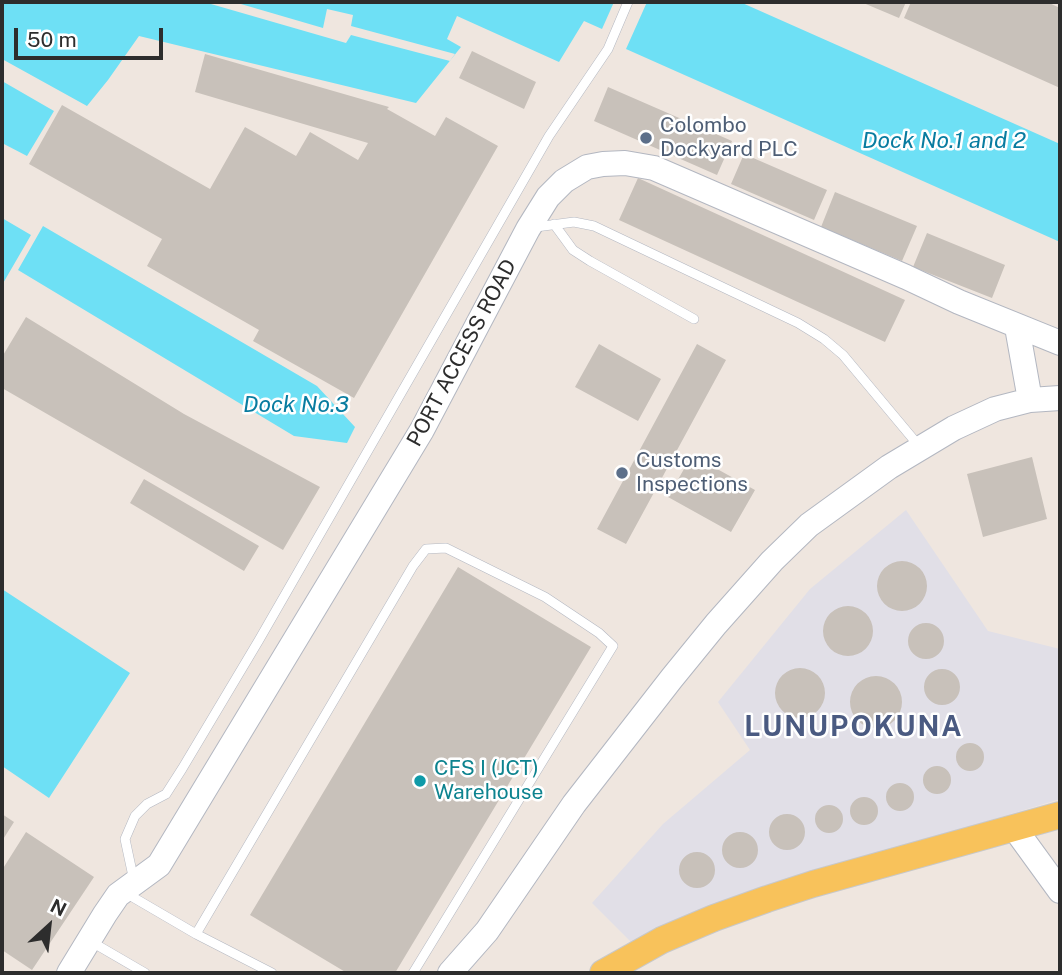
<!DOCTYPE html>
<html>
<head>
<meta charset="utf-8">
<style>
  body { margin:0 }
  #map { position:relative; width:1062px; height:975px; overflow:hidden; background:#efe6df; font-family:"Public Sans",sans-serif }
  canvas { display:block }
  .frame { position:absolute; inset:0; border:4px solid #2d2d2d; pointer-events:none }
  .north { position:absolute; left:14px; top:891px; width:70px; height:70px; -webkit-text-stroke:5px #fff; paint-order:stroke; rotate:27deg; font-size:19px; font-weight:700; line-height:28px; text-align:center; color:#2d2d2d }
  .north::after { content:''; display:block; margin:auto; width:24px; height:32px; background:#2d2d2d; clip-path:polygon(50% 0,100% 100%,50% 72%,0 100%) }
  .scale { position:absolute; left:14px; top:28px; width:149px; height:32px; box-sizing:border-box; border:4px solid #2d2d2d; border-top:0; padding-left:9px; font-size:21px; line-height:24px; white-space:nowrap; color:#2d2d2d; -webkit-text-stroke:5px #fff; paint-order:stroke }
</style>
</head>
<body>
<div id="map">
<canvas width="1062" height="975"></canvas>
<div class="frame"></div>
<div class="north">N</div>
<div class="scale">50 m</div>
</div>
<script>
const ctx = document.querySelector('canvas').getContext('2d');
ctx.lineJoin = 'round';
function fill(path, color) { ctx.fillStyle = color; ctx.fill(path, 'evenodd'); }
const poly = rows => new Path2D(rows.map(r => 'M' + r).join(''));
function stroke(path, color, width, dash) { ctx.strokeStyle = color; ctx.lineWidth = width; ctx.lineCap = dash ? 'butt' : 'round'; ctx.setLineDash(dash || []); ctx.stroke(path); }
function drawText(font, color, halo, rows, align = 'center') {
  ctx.font = font + ' "Public Sans",sans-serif'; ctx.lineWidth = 5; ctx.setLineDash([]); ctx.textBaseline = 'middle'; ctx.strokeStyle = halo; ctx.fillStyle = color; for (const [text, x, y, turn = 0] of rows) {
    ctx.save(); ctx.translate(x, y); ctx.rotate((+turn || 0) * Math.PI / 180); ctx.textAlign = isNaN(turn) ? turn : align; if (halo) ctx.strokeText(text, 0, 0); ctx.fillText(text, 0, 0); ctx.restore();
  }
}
fill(poly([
  [906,510,988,631,1060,649,1060,799,707,906,631,942,592,903,663,824,750,750,718,702,810,589]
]), '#e1dfe7');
fill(poly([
  [2,2,614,2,602,29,584,21,559,62,457,16,447,39,461,47,416,103,139,36,108,80,87,106,2,59],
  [647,2,740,2,1060,144,1060,242,626,49],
  [2,81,54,111,27,156,2,143],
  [2,218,31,235,2,285],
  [43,226,317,386,355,427,347,443,294,436,18,270],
  [2,589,130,673,49,798,2,766]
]), '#6ee0f5');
fill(poly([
  [204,2,234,2,323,28,327,9,353,15,351,26,455,54,450,61,351,35,346,43]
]), '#efe6df');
fill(poly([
  [861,2,906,2,899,18],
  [911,2,1047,2,1060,8,1060,88,904,18],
  [472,51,536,82,524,109,459,78],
  [205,54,389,107,387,109,435,136,446,117,498,146,354,398,253,341,259,330,147,266,162,239,29,164,62,105,210,189,245,127,296,156,310,132,358,160,368,143,195,92],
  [608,87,732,141,717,175,594,121],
  [744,154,827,190,814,220,731,184],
  [638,178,905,300,885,342,619,220],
  [835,192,917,226,902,261,821,227],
  [927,233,1005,265,992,298,913,267],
  [26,317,184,414,320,487,283,550,2,388,2,357],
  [599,344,661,379,638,421,575,387],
  [697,344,726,360,626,544,597,529],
  [692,455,755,490,731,532,668,497],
  [1032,457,1047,519,983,537,967,474],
  [144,479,259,546,244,571,130,503],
  '877 586a25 25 0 1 1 50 0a25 25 0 1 1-50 0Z',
  [458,567,591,647,395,973,347,973,250,915],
  '823 631a25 25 0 1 1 50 0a25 25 0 1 1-50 0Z',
  '908 641a18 18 0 1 1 36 0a18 18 0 1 1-36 0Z',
  '775 693a25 25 0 1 1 50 0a25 25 0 1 1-50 0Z',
  '924 687a18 18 0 1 1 36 0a18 18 0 1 1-36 0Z',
  '850 702a26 26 0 1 1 52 0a26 26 0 1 1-52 0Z',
  '956 757a14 14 0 1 1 28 0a14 14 0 1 1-28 0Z',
  '923 780a14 14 0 1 1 28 0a14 14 0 1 1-28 0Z',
  '886 797a14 14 0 1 1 28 0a14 14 0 1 1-28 0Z',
  '850 811a14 14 0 1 1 28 0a14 14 0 1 1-28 0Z',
  '815 819a14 14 0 1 1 28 0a14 14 0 1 1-28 0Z',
  [2,814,14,822,2,841],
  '769 832a18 18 0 1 1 36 0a18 18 0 1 1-36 0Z',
  [26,832,94,877,32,970,2,950,2,870],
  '722 850a18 18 0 1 1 36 0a18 18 0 1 1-36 0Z',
  '679 870a18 18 0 1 1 36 0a18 18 0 1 1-36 0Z'
]), '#c8c1ba');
const lane = poly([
  [554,224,573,250,590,261,694,319],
  [536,227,574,222,594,226,798,323,824,339,843,355,919,446],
  [134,881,125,839,135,816,147,804,166,794,182,769,259,640,549,136,608,49,628,2],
  [124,892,196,934,272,973],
  [196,934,413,566,426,549,446,548,545,597,599,633,613,646,413,973],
  [90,941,145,973]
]);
const secondary = poly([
  [1017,327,1030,400],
  [1015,829,1060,891],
  [69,973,105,914,118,895,159,865,422,430,528,229,548,197,564,181,587,167,603,164,625,163,654,168,906,277,959,302,1060,343],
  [450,973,487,931,574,804,672,678,716,624,772,561,809,525,889,467,954,428,995,409,1030,400,1060,398]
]);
const primary = poly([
  [603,973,662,940,714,918,767,899,813,884,1060,815]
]);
stroke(lane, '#b3b7c1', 10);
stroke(secondary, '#b3b7c1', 26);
stroke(primary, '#c8c8c8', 28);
stroke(lane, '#fff', 9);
stroke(secondary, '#fff', 24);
stroke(primary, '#f8c25b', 26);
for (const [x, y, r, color] of [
  [646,138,7,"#5c6f8a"],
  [622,473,7,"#5c6f8a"],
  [420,781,7,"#0f9aa8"]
]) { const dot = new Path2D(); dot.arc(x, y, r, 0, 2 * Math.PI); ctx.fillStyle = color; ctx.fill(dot); stroke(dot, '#fff', 2.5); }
drawText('21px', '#4e5e75', '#fff', [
  ["Colombo",660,126],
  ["Dockyard PLC",660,150],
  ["Customs",636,461],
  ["Inspections",636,485]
], 'left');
drawText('21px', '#2d2d2d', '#fff', [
  ["PORT ACCESS ROAD",462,353,-62]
]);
drawText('21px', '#0d838f', '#fff', [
  ["CFS I (JCT)",434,769],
  ["Warehouse",434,793]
], 'left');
drawText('italic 23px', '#087ca0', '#fff', [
  ["Dock No.1 and 2",944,141],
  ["Dock No.3",296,405]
]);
ctx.letterSpacing = '2px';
drawText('bold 28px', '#4a5a81', '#fff', [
  ["LUNUPOKUNA",854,727]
]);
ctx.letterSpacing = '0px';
</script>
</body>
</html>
